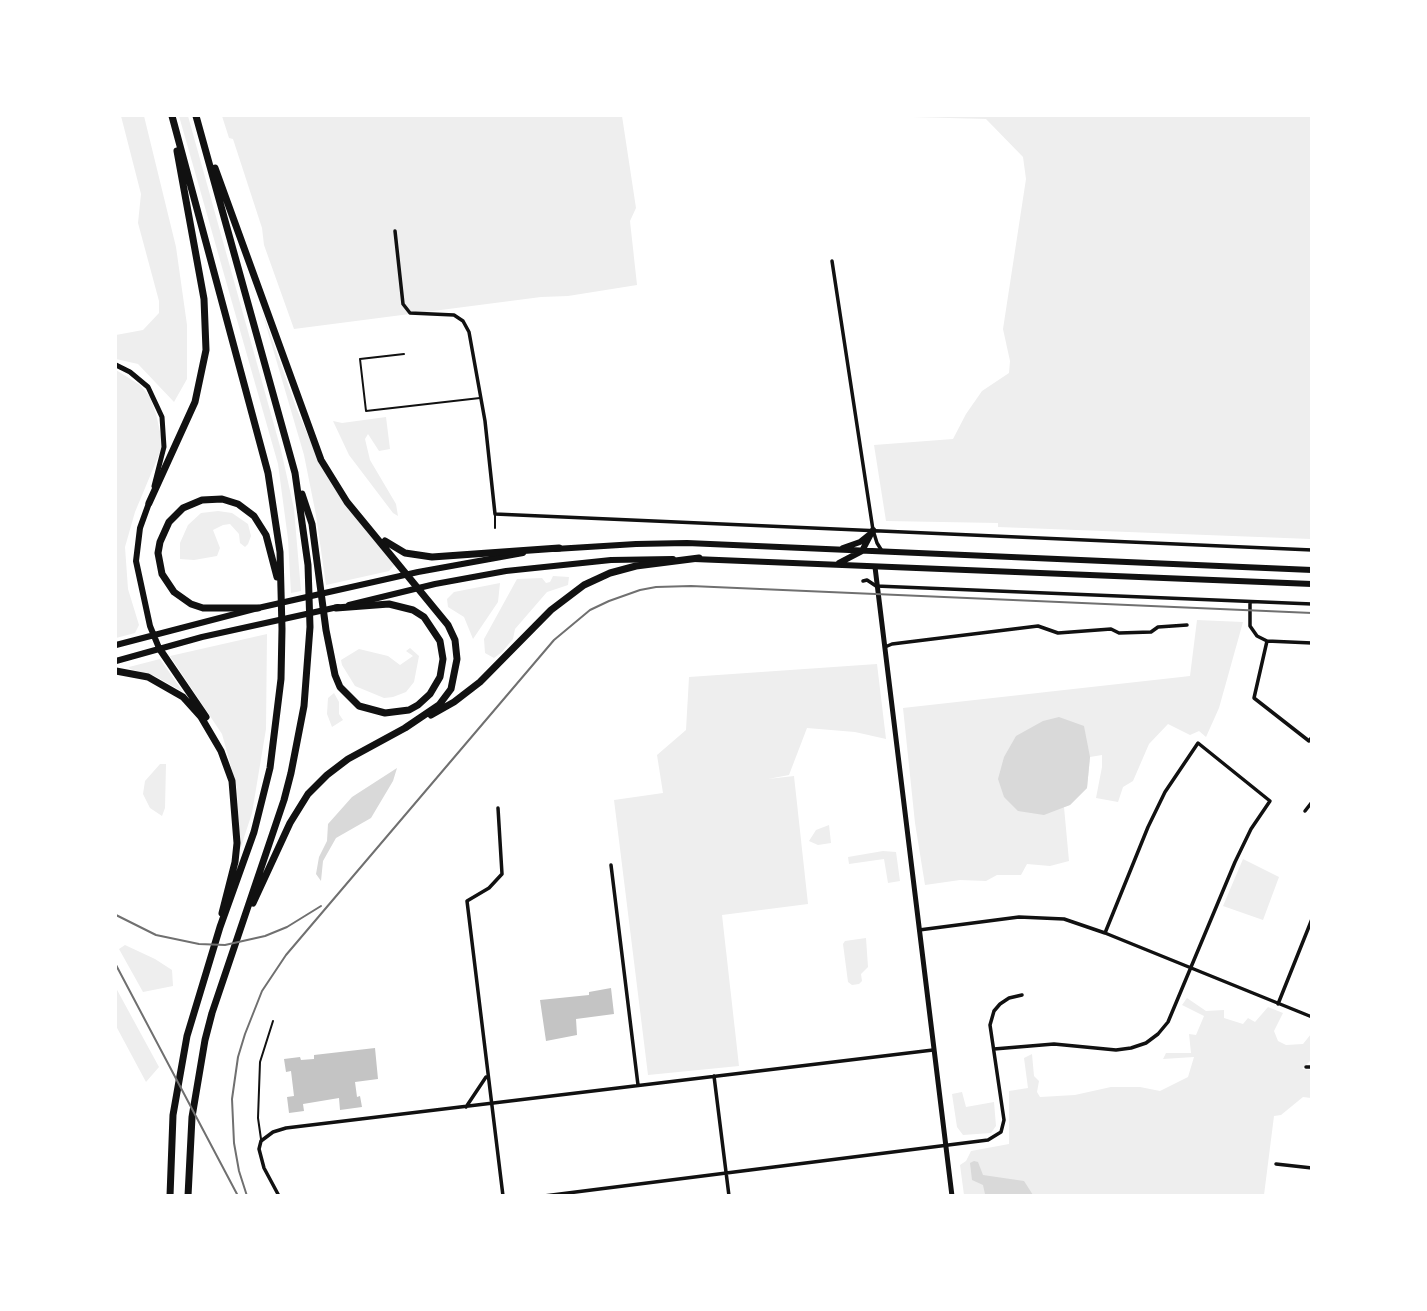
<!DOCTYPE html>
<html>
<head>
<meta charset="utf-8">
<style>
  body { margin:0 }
  #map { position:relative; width:1427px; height:1311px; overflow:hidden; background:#fff; font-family:Inter,sans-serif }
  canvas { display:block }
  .frame { position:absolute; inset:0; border:117px solid #fff; pointer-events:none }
</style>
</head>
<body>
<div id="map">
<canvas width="1427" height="1311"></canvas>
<div class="frame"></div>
</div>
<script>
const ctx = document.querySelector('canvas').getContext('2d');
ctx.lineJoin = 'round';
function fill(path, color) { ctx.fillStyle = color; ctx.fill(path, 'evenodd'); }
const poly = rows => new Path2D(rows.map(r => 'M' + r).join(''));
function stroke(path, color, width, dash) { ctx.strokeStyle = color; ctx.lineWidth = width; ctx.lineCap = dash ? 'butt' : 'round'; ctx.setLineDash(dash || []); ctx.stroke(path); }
fill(poly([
  [121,116,144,116,176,247,187,325,187,379,174,402,138,364,116,359,116,335,143,330,159,313,159,301,138,223,141,194],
  [179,116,188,116,281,450,294,509,301,591,291,593,288,539,278,464],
  [222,116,622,116,636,208,630,221,637,285,568,296,541,297,294,329,264,245,262,228,233,139,229,138],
  [875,116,1311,116,1311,539,998,527,998,523,886,521,874,445,953,439,966,414,982,391,1009,373,1010,361,1003,329,1026,179,1023,157,986,119],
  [261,308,297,410,322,468,395,564,389,571,326,585,316,515,304,455],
  [116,370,140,385,150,397,156,414,163,445,135,512,125,547,128,589,139,625,135,633,116,638],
  [386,417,390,449,379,451,368,434,365,439,370,460,396,504,398,516,393,513,349,455,333,421,342,423],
  [218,511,232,513,248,524,251,536,248,544,245,547,240,543,239,534,230,524,223,525,213,530,220,548,217,556,194,560,180,559,180,543,188,525,201,513],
  [553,576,569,577,568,585,547,592,515,629,513,639,502,652,494,658,485,653,484,639,517,579,542,578,546,583,550,582],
  [500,583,498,602,473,639,464,617,448,607,447,599,454,592],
  [1197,620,1243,622,1219,708,1206,737,1199,731,1190,735,1168,724,1149,744,1133,781,1123,787,1118,802,1096,798,1102,767,1102,755,1090,757,1087,788,1070,805,1064,807,1069,861,1050,866,1027,864,1021,875,997,875,986,881,960,880,925,885,915,823,903,708,1190,676],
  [267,634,266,729,252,813,240,850,237,788,222,734,170,656],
  [410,648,419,656,414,682,406,692,393,697,384,698,355,686,342,665,341,660,359,649,388,656,400,665,413,656,406,651],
  [160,659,183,692,155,676,130,669,129,667],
  [877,664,886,739,855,732,807,728,789,775,768,779,794,776,808,904,722,915,739,1066,648,1075,614,800,663,793,657,755,686,730,689,677],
  [334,693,339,702,339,714,343,720,332,727,327,714,328,698],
  [160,764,166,764,165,808,162,816,150,808,143,794,145,781],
  [829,825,831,843,818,845,809,841,816,830],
  [883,851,896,852,900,881,888,883,884,859,849,864,848,857],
  [1243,859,1279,877,1263,920,1223,906],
  [866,938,868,967,861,974,862,981,859,984,852,985,848,982,843,944,845,941],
  [125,945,155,959,172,970,173,986,143,992,119,949],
  [116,988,159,1067,146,1082,116,1026],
  [1187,998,1206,1011,1224,1010,1224,1018,1243,1024,1248,1018,1255,1022,1268,1007,1283,1013,1274,1031,1278,1041,1286,1045,1303,1044,1311,1034,1311,1060,1302,1069,1311,1070,1311,1098,1303,1097,1281,1115,1274,1116,1264,1195,964,1195,960,1165,966,1161,971,1151,1009,1144,1009,1091,1028,1088,1024,1058,1032,1054,1034,1076,1039,1081,1037,1092,1040,1097,1075,1095,1111,1087,1140,1087,1160,1091,1188,1077,1194,1057,1163,1059,1166,1053,1191,1053,1189,1034,1196,1035,1204,1016,1182,1005],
  [962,1092,966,1107,994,1102,996,1126,991,1133,963,1135,957,1127,952,1094]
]), '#eee');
fill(poly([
  [1059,717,1084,726,1090,757,1087,788,1070,805,1044,815,1018,811,1004,797,998,779,1004,757,1016,736,1043,721],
  [397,768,393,781,371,818,336,838,323,861,321,881,316,874,319,857,327,841,328,824,352,797],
  [974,1161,978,1162,983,1175,1024,1181,1033,1195,979,1195,985,1194,983,1185,972,1180,970,1163]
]), '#d9d9d9');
fill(poly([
  [611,988,614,1014,576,1019,577,1035,546,1041,540,1000,589,995,589,992],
  [375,1048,378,1079,355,1082,357,1097,360,1096,362,1107,340,1110,339,1098,303,1104,304,1111,289,1113,287,1097,294,1096,291,1071,286,1072,284,1059,300,1057,301,1060,314,1059,314,1055]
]), '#c4c4c4');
stroke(poly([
  [404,354,360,359,366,411,480,398],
  [495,528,495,515],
  [261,1139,258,1118,260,1062,273,1021]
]), '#111', 2);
stroke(poly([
  [395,231,403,304,410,313,454,315,463,321,469,332,485,421,495,514,1312,550],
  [832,261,873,530,877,543,882,551],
  [863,581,867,580,876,586,1312,604],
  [1250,602,1250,626,1257,636,1267,641,1312,643],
  [1267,641,1254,698,1309,741,1312,737],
  [885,647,892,644,1038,626,1058,633,1111,629,1119,633,1151,632,1158,627,1187,625],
  [498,808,502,874,489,888,467,901,503,1196],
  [1305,811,1312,802],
  [611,865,638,1085],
  [919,930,1019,917,1064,919,1105,933,1312,1017],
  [1278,1004,1312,919],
  [994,1049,1054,1044,1116,1050,1131,1048,1146,1043,1158,1034,1168,1022,1235,862,1251,829,1270,801,1198,743,1165,792,1148,827,1105,933],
  [1306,1067,1312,1067],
  [714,1076,729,1196],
  [466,1107,486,1077],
  [1276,1164,1312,1168],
  [279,1196,264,1168,259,1149,261,1141,273,1132,286,1128,933,1050],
  [544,1196,988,1140,1001,1132,1004,1120,990,1025,994,1011,1000,1004,1009,998,1022,995]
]), '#111', 3.5);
stroke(poly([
  [116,365,130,372,148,387,162,417,164,447,154,486],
  [875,567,952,1196]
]), '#111', 5);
stroke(poly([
  [149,503,140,528,136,561,150,626,159,648],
  [843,548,860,542,870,534],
  [555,549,636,544,687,543,1312,570],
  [694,559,1312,584],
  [839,563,862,551,873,530],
  [349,605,435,584,506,571,611,560,673,559],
  [116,645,258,608,418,572,523,553],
  [116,661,202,637,338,607]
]), '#111', 6);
stroke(poly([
  [215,168,321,460,347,502,448,625,455,640,457,659,451,689,439,705,405,728,348,759,327,775,308,794,290,823,253,903],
  [302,494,312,524,326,630,335,675,340,687,359,706,385,713,409,710,418,705,430,694,440,677,443,659,440,641,424,617,413,610,389,604,336,608],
  [149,503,195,402,206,350,204,299,177,151],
  [385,541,405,553,432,557,559,548],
  [258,608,203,608,191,604,174,592,162,574,158,553,160,542,169,522,183,508,202,500,222,499,238,504,254,516,266,535,277,577],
  [159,648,206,717],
  [116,671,148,677,183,697,201,717,221,751,232,781,237,843,235,862,222,913],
  [431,715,454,702,480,682,551,610,584,585,610,573,636,566,699,558],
  [170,1196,173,1115,187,1036,220,927,254,832,270,768,281,679,282,629,280,552,268,473,172,116],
  [188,1196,192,1117,205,1040,212,1013,284,800,291,773,304,706,310,627,308,565,295,473,196,116]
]), '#111', 7);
stroke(poly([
  [116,915,156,935,199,944,225,945,265,936,287,927,321,906],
  [116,965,238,1196],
  [247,1196,239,1171,234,1143,232,1099,238,1057,245,1034,262,991,286,955,554,640,590,610,609,601,640,590,656,587,691,586,1312,613]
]), '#707070', 2);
</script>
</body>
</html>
